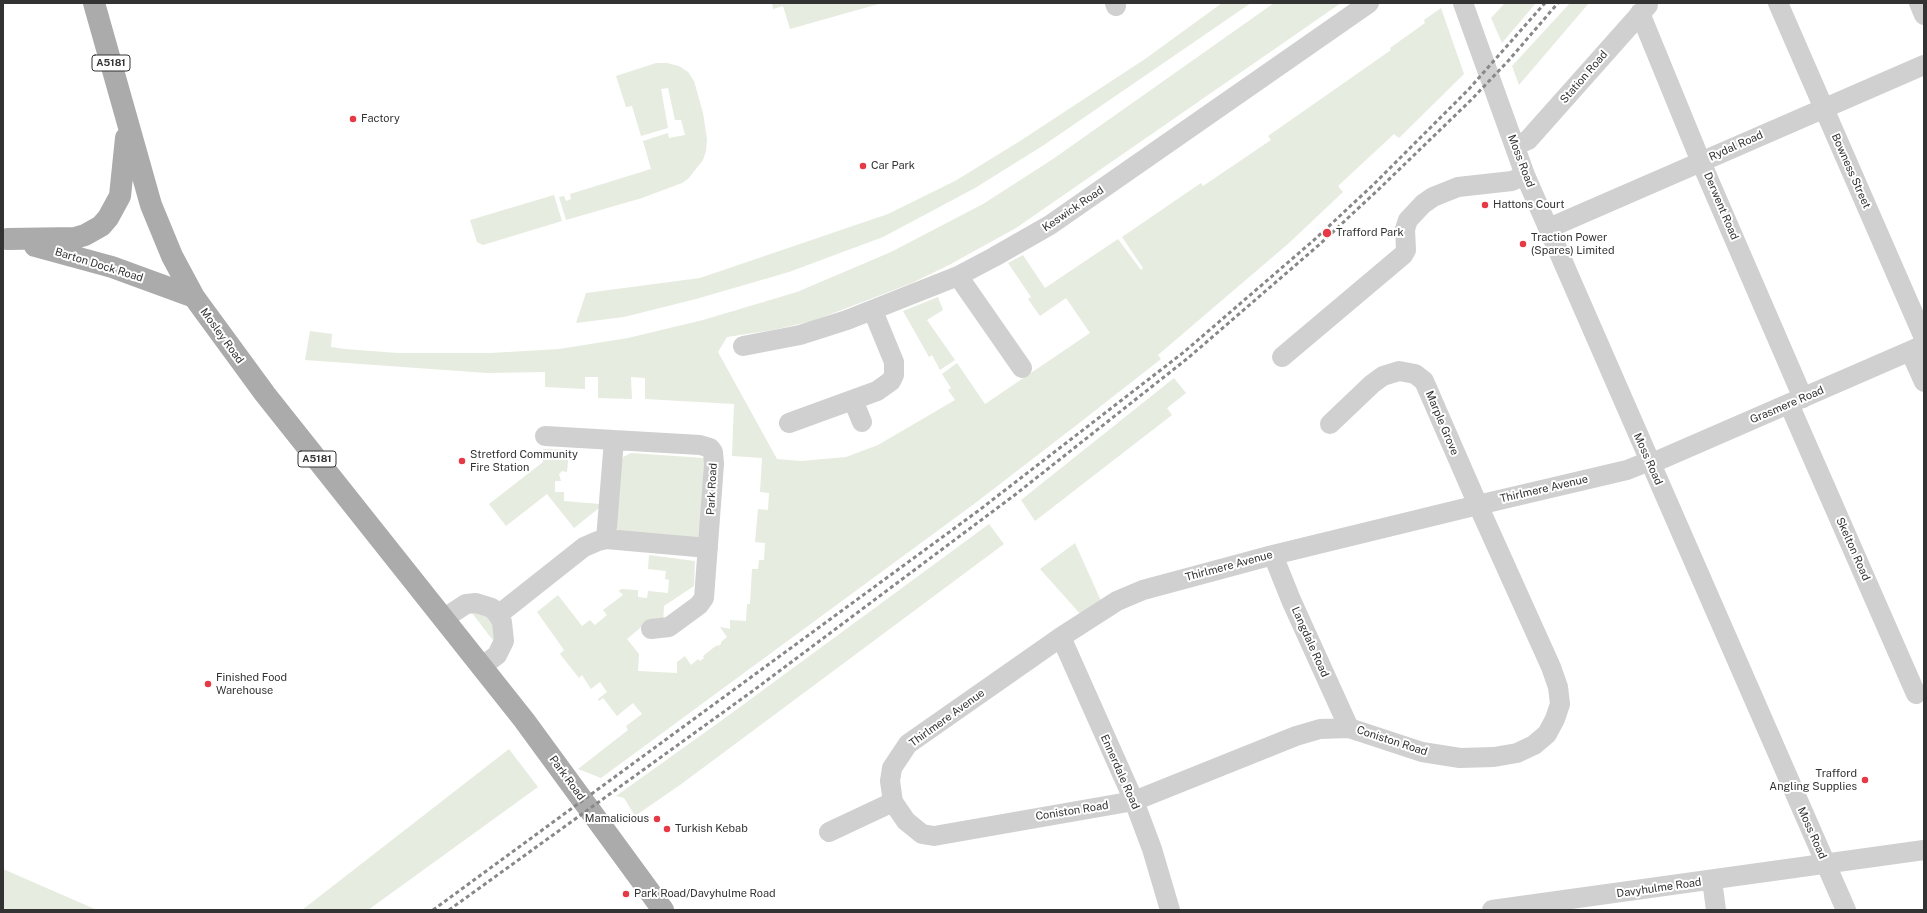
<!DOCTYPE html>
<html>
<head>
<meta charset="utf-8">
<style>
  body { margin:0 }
  #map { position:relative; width:1927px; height:913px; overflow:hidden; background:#fff; font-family:"Public Sans",sans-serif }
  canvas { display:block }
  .frame { position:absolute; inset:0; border:4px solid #333; pointer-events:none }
</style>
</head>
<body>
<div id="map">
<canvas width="1927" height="913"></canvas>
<div class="frame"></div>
</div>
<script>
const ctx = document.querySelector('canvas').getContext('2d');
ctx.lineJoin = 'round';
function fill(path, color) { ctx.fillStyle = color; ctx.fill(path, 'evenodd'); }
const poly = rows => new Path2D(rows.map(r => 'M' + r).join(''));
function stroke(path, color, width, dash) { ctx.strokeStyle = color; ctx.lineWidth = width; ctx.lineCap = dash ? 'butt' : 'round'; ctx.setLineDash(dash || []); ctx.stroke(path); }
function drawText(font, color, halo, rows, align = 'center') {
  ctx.font = font + ' "Public Sans",sans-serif'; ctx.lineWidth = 4; ctx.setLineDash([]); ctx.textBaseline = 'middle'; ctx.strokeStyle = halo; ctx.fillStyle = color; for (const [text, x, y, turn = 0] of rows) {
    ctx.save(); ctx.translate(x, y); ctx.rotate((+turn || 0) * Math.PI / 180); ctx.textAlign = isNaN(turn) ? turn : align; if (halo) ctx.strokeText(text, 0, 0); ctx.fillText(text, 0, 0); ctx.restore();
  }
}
fill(poly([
  [772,3,882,3,790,29,783,6,773,9],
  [1222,3,1251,3,1044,145,975,188,883,237,789,272,696,299,624,317,576,323,586,293,700,278,888,214,955,181,1020,141,1145,59],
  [1274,3,1341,3,1016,228,949,265,912,283,813,321,773,330,727,337,718,352,777,459,801,461,846,457,878,445,955,400,948,390,951,388,942,374,957,363,985,404,1090,333,1066,298,1040,316,1028,299,1031,297,1008,263,1023,255,1045,288,1118,239,1141,270,1143,268,1122,237,1201,183,1203,186,1271,140,1268,136,1391,50,1390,48,1425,23,1424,20,1441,8,1464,74,1399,138,1394,134,1338,186,1343,192,1289,243,1158,355,1161,359,1078,424,974,504,601,778,578,769,628,730,626,726,642,714,633,703,617,716,603,698,599,701,598,699,607,692,600,682,591,689,582,675,579,678,560,654,564,650,537,612,558,595,582,626,590,620,595,625,607,615,603,610,623,595,619,591,621,589,638,590,638,597,647,598,648,591,668,593,669,580,665,579,666,571,648,569,649,555,695,561,694,586,664,606,663,624,646,623,627,639,639,654,638,671,677,673,677,662,685,656,691,665,698,659,700,661,704,658,703,656,717,645,718,646,721,644,721,642,727,637,720,627,730,629,730,620,746,621,747,604,750,604,752,569,758,569,759,560,764,560,765,543,755,542,758,509,768,510,769,493,760,492,762,458,732,456,734,404,645,399,645,378,631,377,632,399,598,398,598,377,585,377,585,389,545,387,545,372,487,373,305,360,310,331,332,334,331,347,345,349,398,353,491,353,559,349,628,338,703,320,797,292,891,252,983,204,1053,159],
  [1505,3,1536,3,1502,43,1491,18],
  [1570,3,1589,3,1519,85,1512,66],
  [656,63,667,63,679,66,688,72,694,81,703,113,707,139,706,151,703,160,688,179,682,183,642,198,566,220,559,197,564,196,566,201,571,199,570,194,651,169,643,141,668,133,669,138,685,135,681,120,675,120,668,88,661,89,668,128,641,136,632,106,626,107,616,76],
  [554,195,562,221,483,245,477,242,470,220],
  [938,297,943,310,927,320,955,360,940,370,932,355,929,357,903,311],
  [1174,378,1186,393,1167,408,1172,415,1035,521,1021,500],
  [543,449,569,450,567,472,562,471,559,474,561,481,555,481,555,492,564,492,564,501,600,504,599,508,574,528,547,494,506,526,489,504,543,462],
  [631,453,704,458,703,531,697,539,619,532,616,527,622,461,623,457],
  [989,524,1004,544,680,785,635,816,624,798,616,796,725,718],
  [1075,543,1102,603,1082,616,1040,569],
  [483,612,494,623,495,643,472,613],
  [509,749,538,787,368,910,302,910],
  [3,869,97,910,3,910]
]), '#e6ecdf');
stroke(poly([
  [1115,3,1116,6],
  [1463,3,1525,175,1846,910],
  [1778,3,1924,338],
  [1919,3,1924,15],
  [1640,13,1701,162,1803,398],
  [1515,146,1528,140,1648,5],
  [1549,228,1924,65],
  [958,276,1022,368],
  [743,346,800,335,847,320,958,276,994,257,1050,225,1369,3],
  [1910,351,1924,382],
  [1282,357,1403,255,1406,250,1405,229,1408,220,1423,204,1433,197,1458,187,1512,181,1525,175],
  [853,400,862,422],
  [1789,404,1916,694],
  [789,423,877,391,891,381,894,375,894,362,873,311],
  [1330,424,1372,384,1383,376,1399,371,1415,374,1424,381,1478,505,1551,667,1558,687,1560,704,1555,719,1547,734,1534,745,1517,753,1494,757,1460,758,1422,752,1349,728,1320,729,1296,736,1134,801,934,836,922,834,906,821,893,802,890,781,892,768,908,744,1061,637,1117,601,1143,590,1273,555,1478,505,1627,470,1642,464,1657,461,1924,345],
  [545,436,700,445,710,448,713,452,714,464,704,598,699,605,669,627,651,629],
  [614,440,606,539,708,548],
  [1273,555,1291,600,1349,728],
  [498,615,584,547,598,541,606,539],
  [443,619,466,604,476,603,492,608,498,615,502,622,504,641,497,655,481,667],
  [1061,637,1134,801,1152,849,1170,910],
  [829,832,893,802],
  [1712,880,1716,910],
  [1492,910,1924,850]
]), '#d0d0d0', 20);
stroke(poly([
  [94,3,151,205,172,256,194,297,265,394,524,720,663,910],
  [7,239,75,238,85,235,101,226,108,218,120,196,126,138],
  [35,246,112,267,194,297]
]), '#ababab', 22);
stroke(poly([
  [433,910,978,511,1184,352,1314,240,1373,185,1469,89,1545,3],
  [449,910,754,690,1016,494,1188,358,1320,244,1379,189,1472,99,1509,60,1558,3]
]), '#888', 3, [4, 3]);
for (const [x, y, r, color] of [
  [353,119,4,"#e63946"],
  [863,166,4,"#e63946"],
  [1485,205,4,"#e63946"],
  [1327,233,5,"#e63946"],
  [1523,244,4,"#e63946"],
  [462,461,4,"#e63946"],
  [208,684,4,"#e63946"],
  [1865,780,4,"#e63946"],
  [657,819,4,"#e63946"],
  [667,829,4,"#e63946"],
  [626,894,4,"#e63946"]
]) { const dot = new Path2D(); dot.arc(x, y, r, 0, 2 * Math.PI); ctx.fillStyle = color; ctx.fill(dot); stroke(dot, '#fff', 1.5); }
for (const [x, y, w] of [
  [111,63,38],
  [317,459,38]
]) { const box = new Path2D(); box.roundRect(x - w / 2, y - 8, w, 16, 3); ctx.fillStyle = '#fff'; ctx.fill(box); stroke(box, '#333', 1); }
drawText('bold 10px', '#333', null, [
  ["A5181",111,63],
  ["A5181",317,459]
]);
drawText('11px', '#333', '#fff', [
  ["Station Road",1584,77,-49],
  ["Rydal Road",1736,146,-24],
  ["Moss Road",1521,161,69],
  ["Bowness Street",1851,171,66],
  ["Derwent Road",1721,206,67],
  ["Keswick Road",1073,209,-34],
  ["Barton Dock Road",99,265,17],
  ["Mosley Road",222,336,54],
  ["Grasmere Road",1787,405,-23],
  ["Marple Grove",1442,423,67],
  ["Moss Road",1648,459,66],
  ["Park Road",712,489,-87],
  ["Thirlmere Avenue",1544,489,-13],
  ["Skelton Road",1853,549,66],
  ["Thirlmere Avenue",1229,566,-15],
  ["Langdale Road",1310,642,66],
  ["Thirlmere Avenue",947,718,-36],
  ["Coniston Road",1392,741,18],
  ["Ennerdale Road",1120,772,66],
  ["Park Road",567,778,54],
  ["Coniston Road",1072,811,-9],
  ["Moss Road",1812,833,66],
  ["Davyhulme Road",1659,888,-8]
]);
drawText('11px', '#333', '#fff', [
  ["Factory",361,119],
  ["Car Park",871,166],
  ["Hattons Court",1493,205],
  ["Trafford Park",1336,233],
  ["Traction Power",1531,238],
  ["(Spares) Limited",1531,251],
  ["Stretford Community",470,455],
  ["Fire Station",470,468],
  ["Finished Food",216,678],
  ["Warehouse",216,691],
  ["Trafford",1857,774,"right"],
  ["Angling Supplies",1857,787,"right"],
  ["Mamalicious",649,819,"right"],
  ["Turkish Kebab",675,829],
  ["Park Road/Davyhulme Road",634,894]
], 'left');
</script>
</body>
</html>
